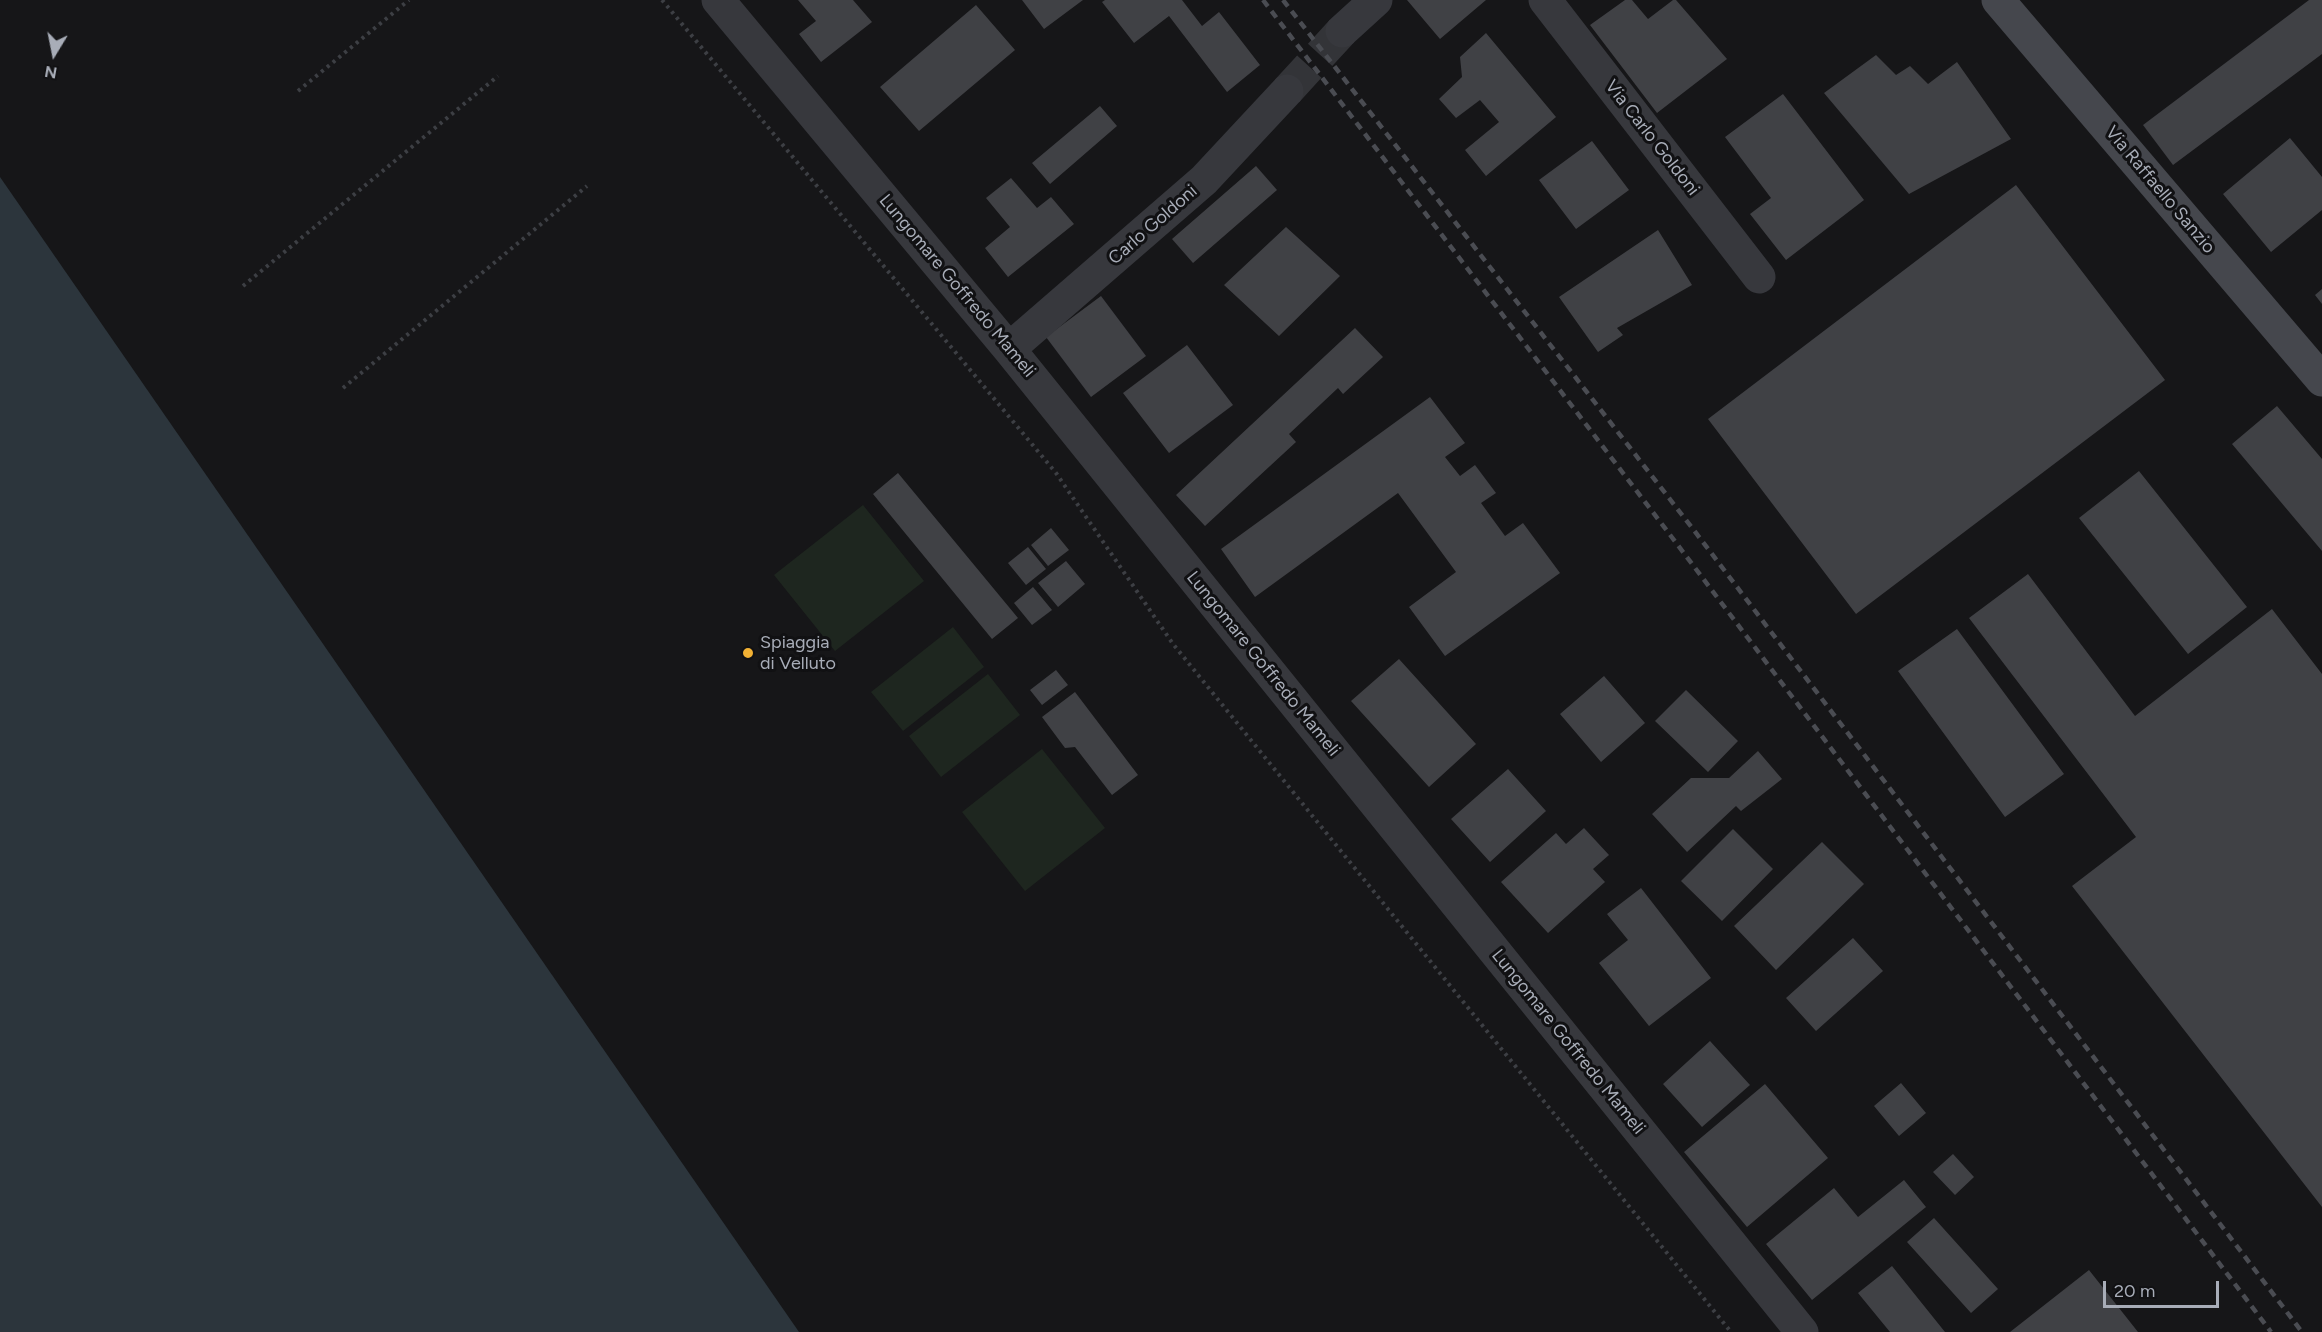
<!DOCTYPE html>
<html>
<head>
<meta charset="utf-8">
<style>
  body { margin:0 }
  #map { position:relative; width:2322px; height:1332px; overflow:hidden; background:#161618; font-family:Figtree,sans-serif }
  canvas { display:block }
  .north { position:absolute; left:24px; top:24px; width:60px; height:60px; -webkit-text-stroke:4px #111113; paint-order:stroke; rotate:190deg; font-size:16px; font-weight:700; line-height:24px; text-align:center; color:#a8adb8 }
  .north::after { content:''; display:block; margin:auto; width:21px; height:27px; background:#a8adb8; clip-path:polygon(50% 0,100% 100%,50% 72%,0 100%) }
  .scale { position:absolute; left:2103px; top:1281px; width:116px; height:27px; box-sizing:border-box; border:3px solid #a8adb8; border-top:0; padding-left:8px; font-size:18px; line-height:21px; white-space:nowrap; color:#a8adb8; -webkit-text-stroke:4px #111113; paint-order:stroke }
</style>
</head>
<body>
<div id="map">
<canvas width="2322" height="1332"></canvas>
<div class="north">N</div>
<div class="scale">20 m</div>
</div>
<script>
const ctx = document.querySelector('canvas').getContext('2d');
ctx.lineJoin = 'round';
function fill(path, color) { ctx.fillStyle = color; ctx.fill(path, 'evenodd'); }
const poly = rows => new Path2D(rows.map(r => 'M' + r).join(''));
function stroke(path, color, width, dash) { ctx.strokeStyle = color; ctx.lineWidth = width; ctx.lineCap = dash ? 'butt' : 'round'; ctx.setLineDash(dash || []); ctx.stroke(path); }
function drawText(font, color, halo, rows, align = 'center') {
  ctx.font = font + ' Figtree,sans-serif'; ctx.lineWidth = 6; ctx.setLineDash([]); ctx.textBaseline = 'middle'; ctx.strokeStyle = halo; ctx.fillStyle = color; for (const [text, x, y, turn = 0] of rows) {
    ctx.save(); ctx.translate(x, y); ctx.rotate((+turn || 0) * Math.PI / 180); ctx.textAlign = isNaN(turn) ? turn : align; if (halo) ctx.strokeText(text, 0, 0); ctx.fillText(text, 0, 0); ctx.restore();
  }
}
fill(poly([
  [863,505,924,581,835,651,774,575],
  [953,627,984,667,903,731,871,692],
  [988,674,1020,715,941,777,909,736],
  [1042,749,1105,828,1025,891,962,812]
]), '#1e261f');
fill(poly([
  [0,177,799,1332,0,1332]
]), '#2c353c');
fill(poly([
  [798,0,853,0,872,22,821,62,799,34,816,21],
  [1022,0,1083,0,1044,29],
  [1105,0,1182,0,1202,26,1219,12,1260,65,1227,92,1169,16,1134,43,1102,2],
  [1407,0,1486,0,1440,39],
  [1625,0,1632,0,1648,19,1673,0,1676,0,1727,59,1657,113,1590,25],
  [2309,0,2322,0,2322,54,2173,165,2143,125],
  [976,5,1015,50,919,131,880,87],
  [1486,33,1556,117,1486,176,1465,150,1499,122,1480,100,1456,118,1439,99,1462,77,1460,57],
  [1876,55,1896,75,1910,66,1928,84,1957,62,2011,139,1909,194,1824,93],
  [1783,94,1864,200,1786,260,1750,214,1771,198,1725,137],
  [1100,106,1117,126,1050,184,1032,163],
  [2290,138,2322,177,2322,210,2271,252,2223,194],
  [1592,141,1629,190,1576,229,1539,180],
  [1256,166,1277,190,1193,263,1172,239],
  [1011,178,1037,208,1051,197,1074,224,1008,277,985,248,1010,227,986,198],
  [2016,185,2165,380,1856,614,1708,419],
  [1286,227,1340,276,1279,336,1224,285],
  [1658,230,1692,285,1617,328,1623,335,1598,352,1559,297],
  [2322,289,2322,304,2315,295],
  [1101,296,1146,356,1091,397,1046,337],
  [1355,328,1383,357,1343,394,1338,388,1289,434,1296,442,1205,526,1176,495],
  [1187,345,1233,405,1169,453,1123,393],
  [1430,397,1465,443,1445,457,1460,476,1475,465,1496,493,1481,503,1505,536,1523,523,1560,573,1445,656,1409,607,1456,572,1398,493,1255,597,1221,549],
  [2277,406,2322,459,2322,551,2232,444],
  [2139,471,2247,607,2188,654,2079,518],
  [898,473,1018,618,992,639,873,494],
  [1051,528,1069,550,1048,566,1031,545],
  [1028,547,1046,569,1026,585,1008,563],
  [1066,561,1085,584,1058,607,1038,583],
  [2028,574,2135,716,2272,609,2322,674,2322,1207,2072,886,2136,837,1969,618],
  [1033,587,1052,610,1032,625,1014,603],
  [1957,629,2064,774,2005,817,1898,671],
  [1399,659,1476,744,1429,787,1351,701],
  [1056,670,1068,685,1042,705,1030,690],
  [1604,676,1645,723,1601,762,1560,714],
  [1686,690,1738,741,1708,772,1655,721],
  [1075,692,1138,775,1112,795,1075,747,1065,748,1042,717],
  [1758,751,1782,779,1741,811,1736,806,1687,852,1652,814,1691,778,1729,778],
  [1508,769,1546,811,1490,862,1451,819],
  [1584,828,1609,855,1593,869,1605,882,1548,933,1501,882,1556,833,1566,844],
  [1733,829,1773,869,1722,921,1681,881],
  [1822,842,1864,884,1776,970,1734,926],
  [1641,888,1711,978,1649,1026,1599,963,1628,940,1607,914],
  [1853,938,1883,971,1816,1031,1786,998],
  [1710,1041,1750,1085,1702,1127,1663,1084],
  [1901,1083,1926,1113,1899,1136,1874,1106],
  [1765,1084,1828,1158,1747,1227,1684,1152],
  [1953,1154,1974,1177,1955,1195,1933,1172],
  [1904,1180,1926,1207,1812,1300,1766,1244,1834,1188,1858,1217],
  [1934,1218,1998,1289,1971,1313,1907,1242],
  [1892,1266,1945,1332,1890,1332,1858,1293],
  [2089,1270,2138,1332,2010,1332]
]), '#404145');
stroke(poly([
  [1287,91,1342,31]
]), '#333438', 33, [33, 16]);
stroke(poly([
  [662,0,1056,473,1173,644,1731,1332],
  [298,91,409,0],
  [243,286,498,76],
  [343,388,587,186]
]), '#3d3f44', 4, [3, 4.5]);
stroke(poly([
  [718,0,1009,349,1802,1332],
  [1545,0,1759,277],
  [1342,31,1376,0],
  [1009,349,1204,180,1287,91]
]), '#37383d', 33);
stroke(poly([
  [1998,0,2322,380]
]), '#45474d', 33);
stroke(poly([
  [1263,0,1677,544,2271,1332],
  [1283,0,1693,529,2302,1332]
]), '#4a4c52', 4.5, [8, 6]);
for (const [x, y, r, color] of [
  [748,653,6,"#f2b134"]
]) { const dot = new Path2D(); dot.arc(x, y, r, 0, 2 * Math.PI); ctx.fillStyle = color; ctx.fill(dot); stroke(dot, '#111113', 2); }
drawText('18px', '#a8adb8', '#111113', [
  ["Via Carlo Goldoni",1652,138,52],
  ["Via Raffaello Sanzio",2160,190,50],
  ["Carlo Goldoni",1153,225,-41],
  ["Lungomare Goffredo Mameli",957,286,50],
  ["Lungomare Goffredo Mameli",1263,664,51],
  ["Lungomare Goffredo Mameli",1568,1042,51]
]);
drawText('18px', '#a8adb8', '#111113', [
  ["Spiaggia",760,643],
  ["di Velluto",760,664]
], 'left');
</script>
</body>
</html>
